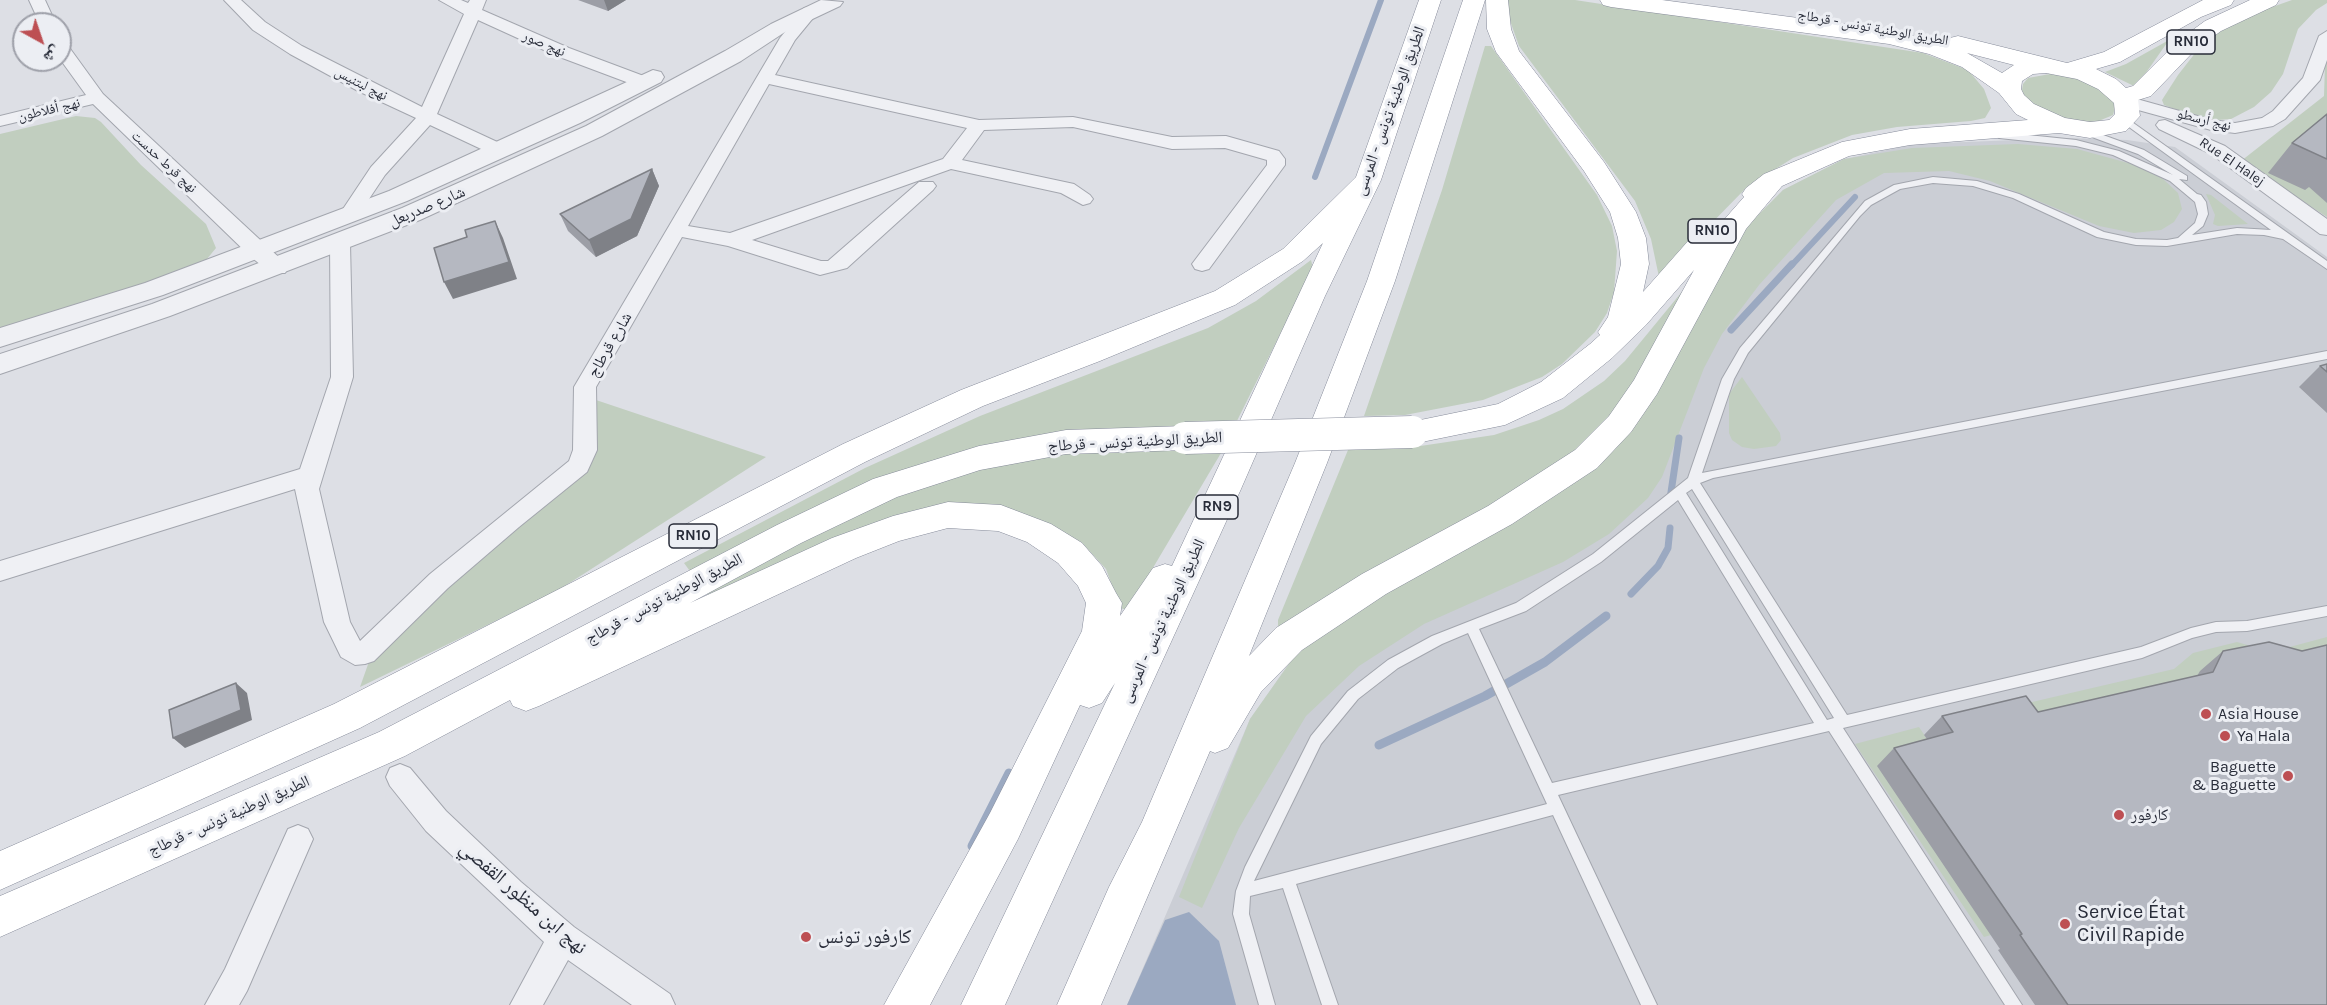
<!DOCTYPE html>
<html>
<head>
<meta charset="utf-8">
<style>
  body { margin:0 }
  #map { position:relative; width:2327px; height:1005px; overflow:hidden; background:#dddfe5; font-family:Karla,"Noto Naskh Arabic",sans-serif }
  canvas { display:block }
  .north { position:absolute; left:12px; top:12px; width:60px; height:60px; box-sizing:border-box; background:#eceef3; border:2px solid #9ea0a9; border-radius:50%; rotate:140deg; font-size:16px; font-weight:700; line-height:24px; text-align:center; color:#282c39 }
  .north::after { content:''; display:block; margin:auto; width:21px; height:27px; background:#bd4f53; clip-path:polygon(50% 0,100% 100%,50% 72%,0 100%) }
</style>
</head>
<body>
<div id="map">
<canvas width="2327" height="1005"></canvas>
<div class="north">ش</div>
</div>
<script>
const ctx = document.querySelector('canvas').getContext('2d');
ctx.lineJoin = 'round';
function fill(path, color) { ctx.fillStyle = color; ctx.fill(path, 'evenodd'); }
const poly = rows => new Path2D(rows.map(r => 'M' + r).join(''));
function stroke(path, color, width, dash) { ctx.strokeStyle = color; ctx.lineWidth = width; ctx.lineCap = dash ? 'butt' : 'round'; ctx.setLineDash(dash || []); ctx.stroke(path); }
function drawText(font, color, halo, rows, align = 'center') {
  ctx.font = font + ' Karla,"Noto Naskh Arabic",sans-serif'; ctx.lineWidth = 6; ctx.setLineDash([]); ctx.textBaseline = 'middle'; ctx.strokeStyle = halo; ctx.fillStyle = color; for (const [text, x, y, turn = 0] of rows) {
    ctx.save(); ctx.translate(x, y); ctx.rotate((+turn || 0) * Math.PI / 180); ctx.textAlign = isNaN(turn) ? turn : align; if (halo) ctx.strokeText(text, 0, 0); ctx.fillText(text, 0, 0); ctx.restore();
  }
}
fill(poly([
  [2067,138,2127,140,2175,147,2327,257,2327,1005,1127,1005,1250,719,1298,651,1501,525,1783,190,1844,159,1915,144]
]), '#cbced5');
fill(poly([
  [1508,0,1575,0,1923,53,1968,70,1984,89,1991,108,1985,118,1971,121,1897,127,1852,135,1793,158,1747,187,1659,277,1651,239,1635,201,1519,46,1508,15],
  [2292,0,2327,0,2327,3,2316,10,2298,29,2283,74,2271,92,2254,107,2231,119,2217,120,2199,118,2164,105,2162,100,2178,75,2196,52,2227,23],
  [2169,40,2136,87,2105,72,2126,64],
  [1485,46,1491,46,1597,195,1612,226,1617,251,1614,292,1607,313,1595,332,1562,364,1542,377,1483,400,1405,415,1364,416,1442,190],
  [2327,63,2327,217,2241,161,2324,96,2325,64],
  [2050,74,2078,78,2092,84,2112,99,2115,107,2113,115,2094,123,2078,123,2046,114,2025,98,2022,90,2023,84,2028,78],
  [76,116,95,118,101,122,141,165,206,224,216,248,202,265,0,333,0,134],
  [2018,144,2077,149,2139,166,2163,179,2178,193,2182,209,2174,222,2161,230,2134,233,2099,226,1990,181,1949,171,1884,173,1836,200,1759,285,1722,334,1704,368,1662,477,1648,498,1609,534,1563,562,1424,624,1359,666,1306,716,1239,828,1202,908,1179,897,1250,719,1298,651,1378,593,1590,466,1744,229,1783,190,1844,159,1912,148],
  [2206,194,2211,195,2248,224,2218,226,2213,224,2215,215],
  [1311,260,1313,268,1221,453,1128,610,1120,608,1106,569,1081,542,1004,509,709,597,684,563,865,468,980,416,1208,328,1256,301],
  [1685,288,1614,419,1529,488,1278,627,1278,620,1348,450,1407,448,1494,435,1539,420,1563,409,1604,381,1625,361],
  [1742,377,1780,433,1781,440,1776,446,1754,449,1742,447,1732,440,1729,433,1729,394],
  [593,399,766,457,557,591,360,687,377,639,573,472],
  [2327,637,2327,659,2018,731,2002,709,2174,669,2193,653,2237,642,2271,652],
  [1919,727,1935,751,1878,766,1991,935,1984,937,1855,744]
]), '#c1cebf');
fill(poly([
  [1189,912,1219,941,1236,1005,1127,1005,1165,920]
]), '#9ba9c1');
stroke(poly([
  [1315,177,1381,0],
  [1791,266,1855,197]
]), '#9ba9c1', 6);
stroke(poly([
  [1731,330,1792,264],
  [1670,499,1679,438],
  [1631,594,1658,566,1668,548,1670,528]
]), '#9ba9c1', 7);
stroke(poly([
  [1379,745,1485,696,1545,662,1606,616],
  [972,846,1009,773]
]), '#9ba9c1', 9);
const service = poly([
  [2125,117,2327,261,2327,269,2283,239,2264,235,2237,234,2167,246,2136,245,2097,237,2013,198,1973,186,1933,183,1900,189,1871,205,1860,216,1748,353,1734,379,1702,473,2327,351,2327,359,1713,478,1700,483,1847,715,2141,647,2191,628,2216,622,2247,621,2327,606,2327,616,2247,631,2216,632,2192,638,2142,658,1843,728,2022,1005,2005,1005,1829,731,1558,795,1657,1005,1641,1005,1553,815,1296,884,1338,1005,1322,1005,1283,888,1250,896,1249,914,1275,1005,1259,1005,1233,914,1236,891,1245,867,1311,736,1348,691,1388,660,1432,636,1516,603,1593,554,1688,478,1722,379,1740,348,1865,201,1894,185,1933,177,1977,181,2019,194,2104,232,2136,239,2167,240,2178,238,2195,223,2198,214,2195,202,2170,181,2113,155,2076,146,1999,138,1994,135,1999,132,2076,140,2119,151,2173,175,2138,154,2081,133,2079,131,2084,128,2144,150,2187,176,2187,180,2179,179,2197,194,2201,195,2206,202,2208,214,2203,226,2192,235,2237,228,2271,230,2122,122,2122,118,2125,117],
  [1692,489,1834,718,1827,720,1686,493,1692,489],
  [1678,500,1814,723,1552,783,1479,629,1526,611,1601,562,1678,500],
  [1468,633,1547,804,1254,881,1321,744,1358,699,1398,668,1442,644,1468,633]
]);
const minor = poly([
  [29,0,45,0,56,24,40,24,29,0],
  [224,0,241,0,265,22,302,46,422,107,464,14,439,0,461,0,468,3,470,0,486,0,482,10,569,48,649,78,652,82,649,86,637,86,557,56,478,20,437,114,508,147,510,151,501,157,494,155,430,125,385,175,355,220,348,222,341,220,338,216,341,212,371,167,416,118,358,91,290,54,253,30,224,0],
  [810,7,818,12,795,40,775,75,979,120,1073,117,1172,137,1226,136,1279,151,1285,159,1285,165,1209,269,1202,271,1195,269,1192,264,1267,165,1267,160,1225,148,1172,149,1073,127,984,130,962,160,1074,184,1090,195,1093,199,1090,203,1083,205,1061,193,951,169,752,240,821,261,828,261,919,182,933,182,936,186,933,190,847,268,820,275,728,246,682,237,596,387,597,450,587,472,519,527,448,588,374,661,365,664,355,665,341,657,324,622,295,489,0,581,0,561,300,469,331,377,330,243,333,238,340,236,347,238,350,243,353,377,319,489,350,622,360,641,430,574,569,461,573,450,574,387,780,38,804,8,810,7],
  [769,84,967,128,943,159,730,233,688,226,769,84],
  [2327,31,2327,60,2320,80,2285,119,2273,126,2235,133,2211,130,2120,105,2117,101,2126,96,2212,120,2235,123,2262,118,2273,111,2303,78,2319,36,2327,31],
  [60,42,66,43,103,94,285,263,288,268,285,273,271,273,251,257,93,104,0,126,0,116,86,95,60,59,60,42],
  [2165,120,2225,146,2327,219,2327,235,2320,234,2211,154,2159,129,2156,125,2159,121,2165,120],
  [400,764,410,768,446,811,521,882,574,927,670,994,675,1005,632,1005,568,960,543,1005,510,1005,544,942,426,831,390,786,386,777,390,768,400,764],
  [298,825,308,829,313,839,247,991,239,1005,205,1005,225,969,288,829,298,825]
]);
const tertiary = poly([
  [821,0,843,2,840,6,785,32,741,61,602,136,420,220,170,316,0,374,0,354,152,304,402,208,586,126,725,51,771,24,821,0],
  [653,70,661,72,664,77,661,82,580,123,407,201,163,295,0,347,0,328,145,283,389,191,653,70]
]);
const trunk = poly([
  [1419,0,1441,0,1381,180,1325,296,1241,489,1005,1005,961,1005,1115,683,1102,703,1089,708,1080,705,1018,839,930,1005,884,1005,990,813,1082,631,1086,603,1078,586,1058,563,1027,542,998,531,948,528,899,541,856,558,539,706,526,711,513,706,510,700,405,756,0,937,0,896,379,732,777,525,873,479,979,446,1066,430,1185,426,1196,430,1201,438,1196,446,1185,450,1066,454,980,470,897,497,801,543,690,603,832,538,893,516,948,502,1001,505,1051,524,1082,543,1102,566,1116,593,1122,603,1120,616,1153,568,1165,564,1172,566,1323,243,1303,261,1235,305,1100,361,983,406,865,462,360,728,0,890,0,851,334,704,843,444,961,390,1215,291,1283,249,1356,177,1419,0],
  [1463,0,1485,0,1395,281,1327,463,1249,656,1276,628,1362,574,1488,506,1575,450,1609,416,1634,380,1694,270,1646,325,1612,358,1563,398,1505,425,1412,444,1401,440,1396,432,1401,424,1498,404,1541,382,1590,344,1600,335,1598,332,1608,317,1621,264,1618,238,1610,212,1584,171,1496,52,1487,29,1486,0,1508,0,1511,29,1519,51,1604,162,1636,212,1646,238,1649,264,1643,292,1704,223,1714,220,1722,222,1744,197,1742,194,1746,188,1764,174,1842,142,1910,129,2028,120,2016,114,1999,93,1962,67,1929,54,1889,44,1611,7,1603,5,1600,0,1662,0,1889,30,1948,45,1950,38,1958,36,2067,63,2104,52,2203,0,2234,0,2231,5,2201,17,2120,62,2096,69,2116,79,2126,88,2133,86,2179,40,2205,21,2250,0,2279,0,2276,5,2221,31,2195,50,2151,96,2138,100,2140,116,2126,131,2090,138,2059,133,1910,145,1849,156,1782,186,1746,229,1657,394,1631,432,1597,468,1512,524,1386,594,1302,650,1261,692,1228,748,1215,753,1210,751,1101,1005,1057,1005,1109,887,1142,822,1295,463,1367,281,1463,0],
  [1967,53,2014,65,2002,73,1967,53],
  [2046,73,2077,79,2098,89,2114,103,2115,114,2109,120,2090,122,2065,118,2034,104,2024,95,2021,89,2022,81,2033,74,2046,73]
]);
stroke(service, '#a3a6ae', 2);
stroke(minor, '#a3a6ae', 2);
stroke(tertiary, '#a3a6ae', 2);
stroke(trunk, '#868b9a', 1);
fill(service, '#eff0f4');
fill(minor, '#eff0f4');
fill(tertiary, '#eff0f4');
fill(trunk, '#fff');
const trunkBridge = poly([
  [1185,438,1412,432]
]);
stroke(trunkBridge, '#868b9a', 33, []);
stroke(trunkBridge, '#fff', 32);
fill(poly([
  [578,0,626,0,608,11],
  [2327,114,2327,203,2309,187,2305,190,2268,173,2292,143],
  [652,169,659,186,637,236,596,257,568,231,560,214],
  [2327,364,2327,413,2299,387,2320,366],
  [2223,651,2327,1005,2035,1005,1998,950,2000,949,1877,766,1894,748,1927,739,1924,735,1942,716,2038,712,2197,676,2200,671]
]), '#9c9ea6');
fill(poly([
  [604,0,626,0,608,11],
  [652,169,659,186,637,236,596,257,589,240],
  [495,221,503,238,517,279,453,299,444,282],
  [236,683,247,693,252,720,185,748,173,738]
]), '#7f8187');
const building = poly([
  [2327,114,2327,159,2292,143,2327,114],
  [652,169,631,219,589,240,560,214,652,169],
  [495,221,509,262,444,282,434,248,467,237,465,230,495,221],
  [2327,364,2327,372,2320,366,2327,364],
  [2269,642,2302,651,2327,645,2327,1005,2068,1005,2020,935,2022,934,1894,748,1953,732,1942,716,2026,696,2038,712,2213,672,2223,651,2269,642],
  [236,683,241,710,173,738,169,710,236,683]
]);
fill(building, '#b5b8c1');
stroke(building, '#7f8187', 1.5);
for (const [x, y, r, color] of [
  [2206,714,6,"#bd4f53"],
  [2225,736,6,"#bd4f53"],
  [2288,776,6,"#bd4f53"],
  [2119,815,6,"#bd4f53"],
  [2065,924,6,"#bd4f53"],
  [806,937,6,"#bd4f53"]
]) { const dot = new Path2D(); dot.arc(x, y, r, 0, 2 * Math.PI); ctx.fillStyle = color; ctx.fill(dot); stroke(dot, '#eceef3', 2); }
drawText('14px', '#282c39', '#eceef3', [
  ["الطريق الوطنية تونس - قرطاج",1873,28,10],
  ["نهج صور",544,44,23],
  ["نهج لبتنيس",361,84,27],
  ["نهج أفلاطون",49,110,-13],
  ["نهج أرسطو",2204,120,14],
  ["نهج قرط حدست",164,162,43],
  ["Rue El Halej",2232,162,34]
]);
for (const [x, y, w] of [
  [2191,42,48],
  [1712,231,48],
  [1217,507,42],
  [693,536,48]
]) { const box = new Path2D(); box.roundRect(x - w / 2, y - 12, w, 24, 4.5); ctx.fillStyle = '#eceef3'; ctx.fill(box); stroke(box, '#282c39', 1.5); }
drawText('bold 15px', '#282c39', null, [
  ["RN10",2191,42],
  ["RN10",1712,231],
  ["RN9",1217,507],
  ["RN10",693,536]
]);
drawText('16px', '#282c39', '#eceef3', [
  ["الطريق الوطنية تونس - المرسى",1390,111,-70],
  ["شارع صدربعل",427,207,-23],
  ["شارع قرطاج",610,345,-60],
  ["الطريق الوطنية تونس - قرطاج",1135,442,-3],
  ["الطريق الوطنية تونس - قرطاج",664,599,-28],
  ["الطريق الوطنية تونس - المرسى",1163,621,-65],
  ["الطريق الوطنية تونس - قرطاج",229,816,-24]
]);
drawText('16px', '#282c39', '#eceef3', [
  ["Asia House",2218,714],
  ["Ya Hala",2237,736],
  ["Baguette",2276,767,"right"],
  ["& Baguette",2276,785,"right"],
  ["كارفور",2131,815]
], 'left');
drawText('20px', '#282c39', '#eceef3', [
  ["نهج ابن منظور القفصي",523,898,41]
]);
drawText('20px', '#282c39', '#eceef3', [
  ["Service État",2077,912],
  ["Civil Rapide",2077,935],
  ["كارفور تونس",818,937]
], 'left');
</script>
</body>
</html>
